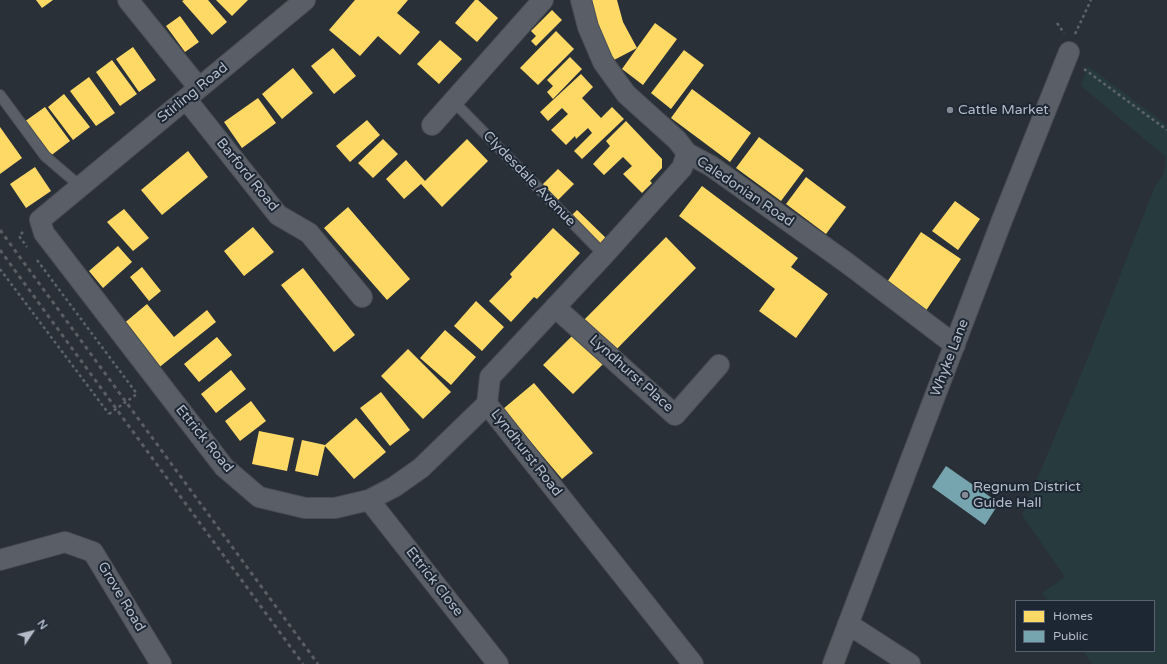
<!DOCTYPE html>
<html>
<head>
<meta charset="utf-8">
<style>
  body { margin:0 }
  #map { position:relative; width:1167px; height:664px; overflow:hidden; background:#2a3038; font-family:"Varela Round",sans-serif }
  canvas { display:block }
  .legend { position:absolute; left:1015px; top:600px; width:140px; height:52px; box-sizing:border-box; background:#1d2633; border:1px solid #59626f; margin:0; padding:5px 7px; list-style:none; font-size:12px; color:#b4bcc9 }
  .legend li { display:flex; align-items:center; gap:8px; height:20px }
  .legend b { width:20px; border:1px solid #59626f }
  .north { position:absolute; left:12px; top:612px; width:40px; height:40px; -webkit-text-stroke:3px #1d2633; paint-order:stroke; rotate:55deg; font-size:11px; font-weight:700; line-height:16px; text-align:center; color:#b4bcc9 }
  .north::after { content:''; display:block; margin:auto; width:14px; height:18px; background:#b4bcc9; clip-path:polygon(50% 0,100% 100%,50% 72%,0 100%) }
</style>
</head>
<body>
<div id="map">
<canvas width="1167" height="664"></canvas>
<ul class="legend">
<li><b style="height:11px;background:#ffd966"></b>Homes</li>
<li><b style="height:11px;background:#76a5af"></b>Public</li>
</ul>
<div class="north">N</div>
</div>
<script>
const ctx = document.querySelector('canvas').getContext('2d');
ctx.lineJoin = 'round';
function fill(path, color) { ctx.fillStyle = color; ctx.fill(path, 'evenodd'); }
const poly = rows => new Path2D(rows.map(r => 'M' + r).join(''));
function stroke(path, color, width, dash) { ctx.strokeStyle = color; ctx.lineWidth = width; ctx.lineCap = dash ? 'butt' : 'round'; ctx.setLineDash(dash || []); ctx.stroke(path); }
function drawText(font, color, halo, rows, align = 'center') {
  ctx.font = font + ' "Varela Round",sans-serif'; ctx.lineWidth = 4; ctx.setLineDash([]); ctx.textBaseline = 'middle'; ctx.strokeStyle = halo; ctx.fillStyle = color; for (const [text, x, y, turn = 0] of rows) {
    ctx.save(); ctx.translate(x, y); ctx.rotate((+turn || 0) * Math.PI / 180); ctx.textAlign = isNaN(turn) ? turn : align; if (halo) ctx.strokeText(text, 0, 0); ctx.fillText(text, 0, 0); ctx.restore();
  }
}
fill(poly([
  [1088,66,1167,125,1167,664,1092,664,1083,651,1154,651,1154,601,1048,601,1042,593,1065,577,1022,515,1089,355,1155,186,1163,175,1166,157,1081,86]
]), '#273a3e');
fill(poly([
  [36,0,53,0,42,8],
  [184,0,208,0,227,22,212,35,182,1],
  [216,0,248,0,232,16],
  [355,0,408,0,397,13,420,32,400,55,378,36,360,56,329,30],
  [475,0,478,0,498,18,477,42,455,23],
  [591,0,617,0,623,22,637,48,655,23,677,39,643,85,622,69,637,48,614,60,600,34],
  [552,10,562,20,536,46,531,41,536,36,531,31],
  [180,16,199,42,185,52,166,26],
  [556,31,574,49,538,85,520,68],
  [440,40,462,59,439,84,417,64],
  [133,47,156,80,139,92,116,59],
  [333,48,356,76,334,94,311,66],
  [684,50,704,65,671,109,651,93],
  [570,57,582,69,553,99,547,92,553,86,547,80],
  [112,60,137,94,120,106,96,72],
  [293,68,313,93,282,119,262,94],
  [581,74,593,87,582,98,601,118,612,107,624,119,582,159,574,151,592,133,588,128,576,139,575,136,566,145,551,130,568,114,562,108,548,121,540,112],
  [89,77,115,113,96,126,70,91],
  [692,89,751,133,730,162,671,118],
  [64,94,90,127,73,140,48,107],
  [258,98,276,123,242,148,224,122],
  [45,107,70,141,49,157,24,122],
  [367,120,380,135,350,162,336,146],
  [626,121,662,159,662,168,650,181,652,183,642,193,623,174,632,166,623,157,604,175,593,164,610,146,606,141],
  [0,127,22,158,0,174],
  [759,137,804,170,781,201,736,168],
  [383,139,398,154,373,178,358,163],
  [467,139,488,161,442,207,421,184,404,199,386,179,406,160,425,181],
  [188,151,208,177,162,215,141,190],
  [35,167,51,191,26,208,10,184],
  [558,169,574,184,557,201,541,186],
  [806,177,846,207,826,234,786,204],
  [702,186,798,258,791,267,828,294,796,338,759,311,775,289,679,216],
  [955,201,980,219,958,250,932,231],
  [348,207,410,279,387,300,324,228],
  [124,209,149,238,133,251,107,222],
  [577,210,607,239,599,247,569,218],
  [253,227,274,252,244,276,224,251],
  [553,228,580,253,537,299,534,297,511,322,489,301,512,277,510,274],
  [921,232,961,259,923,315,883,288],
  [666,237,696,268,611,355,580,324],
  [118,246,132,262,103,288,89,271],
  [142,267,161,291,149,301,130,277],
  [303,268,355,335,334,352,281,285],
  [476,301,504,327,482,351,454,326],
  [147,304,174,337,207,310,216,322,157,369,122,325],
  [445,330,476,357,451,385,420,358],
  [575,333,604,363,573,394,543,365],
  [217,337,232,355,199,382,184,364],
  [408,349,451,392,423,419,381,376],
  [231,370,246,389,216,413,201,394],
  [534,383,593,453,562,479,503,409],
  [381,392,410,430,390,446,360,408],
  [251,401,266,421,240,441,225,421],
  [356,418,386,452,354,479,325,446,318,476,295,471,302,440,325,445],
  [259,431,294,438,287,471,252,464]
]), '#ffd966');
fill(poly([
  [946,466,999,503,985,525,932,487]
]), '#76a5af');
const lane = poly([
  [0,95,45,156,80,186],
  [454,102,604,255]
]);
const street = poly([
  [128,0,199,88],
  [305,0,40,220,44,233,224,467,259,497,305,508,335,508,369,500,394,487,421,468,487,404],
  [581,0,588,27,603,62,626,94,677,140,687,153,711,166,847,263,955,345],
  [186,99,278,215,309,233,362,297],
  [432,125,543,0],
  [687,153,682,168,604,255,490,377,487,404,693,664],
  [555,307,675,415,719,365],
  [369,500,498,664],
  [0,560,65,542,93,552,161,664],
  [848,624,910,664],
  [833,664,1002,220,1069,52]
]);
stroke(lane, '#484c53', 12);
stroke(street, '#484c53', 22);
stroke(poly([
  [1057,23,1064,33],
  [1075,34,1091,0],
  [1084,69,1167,130],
  [23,232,19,236,27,247],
  [37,260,137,394],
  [0,269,109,414]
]), '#5d636a', 2.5, [3, 3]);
stroke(lane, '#5a5e66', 10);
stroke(street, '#5a5e66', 20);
stroke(poly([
  [0,230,318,664],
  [0,250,303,664]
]), '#595d64', 3, [4, 4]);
stroke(poly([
  [109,414,137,394]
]), '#5d636a', 2.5, [3, 3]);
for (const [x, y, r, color] of [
  [950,110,4,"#848b96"],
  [965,495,4,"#848b96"]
]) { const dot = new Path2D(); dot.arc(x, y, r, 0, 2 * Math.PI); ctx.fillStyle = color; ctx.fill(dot); stroke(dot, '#1d2633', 1.5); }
drawText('14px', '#b4bcc9', '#1d2633', [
  ["Stirling Road",193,93,-39],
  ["Barford Road",247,175,51],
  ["Clydesdale Avenue",529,179,46],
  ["Caledonian Road",745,192,34],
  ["Whyke Lane",950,358,-69],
  ["Lyndhurst Place",631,374,42],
  ["Ettrick Road",204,439,51],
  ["Lyndhurst Road",526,453,52],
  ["Ettrick Close",434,582,52],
  ["Grove Road",121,597,59]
]);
drawText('14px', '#b4bcc9', '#1d2633', [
  ["Cattle Market",958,110],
  ["Regnum District",973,487],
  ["Guide Hall",973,503]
], 'left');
</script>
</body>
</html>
